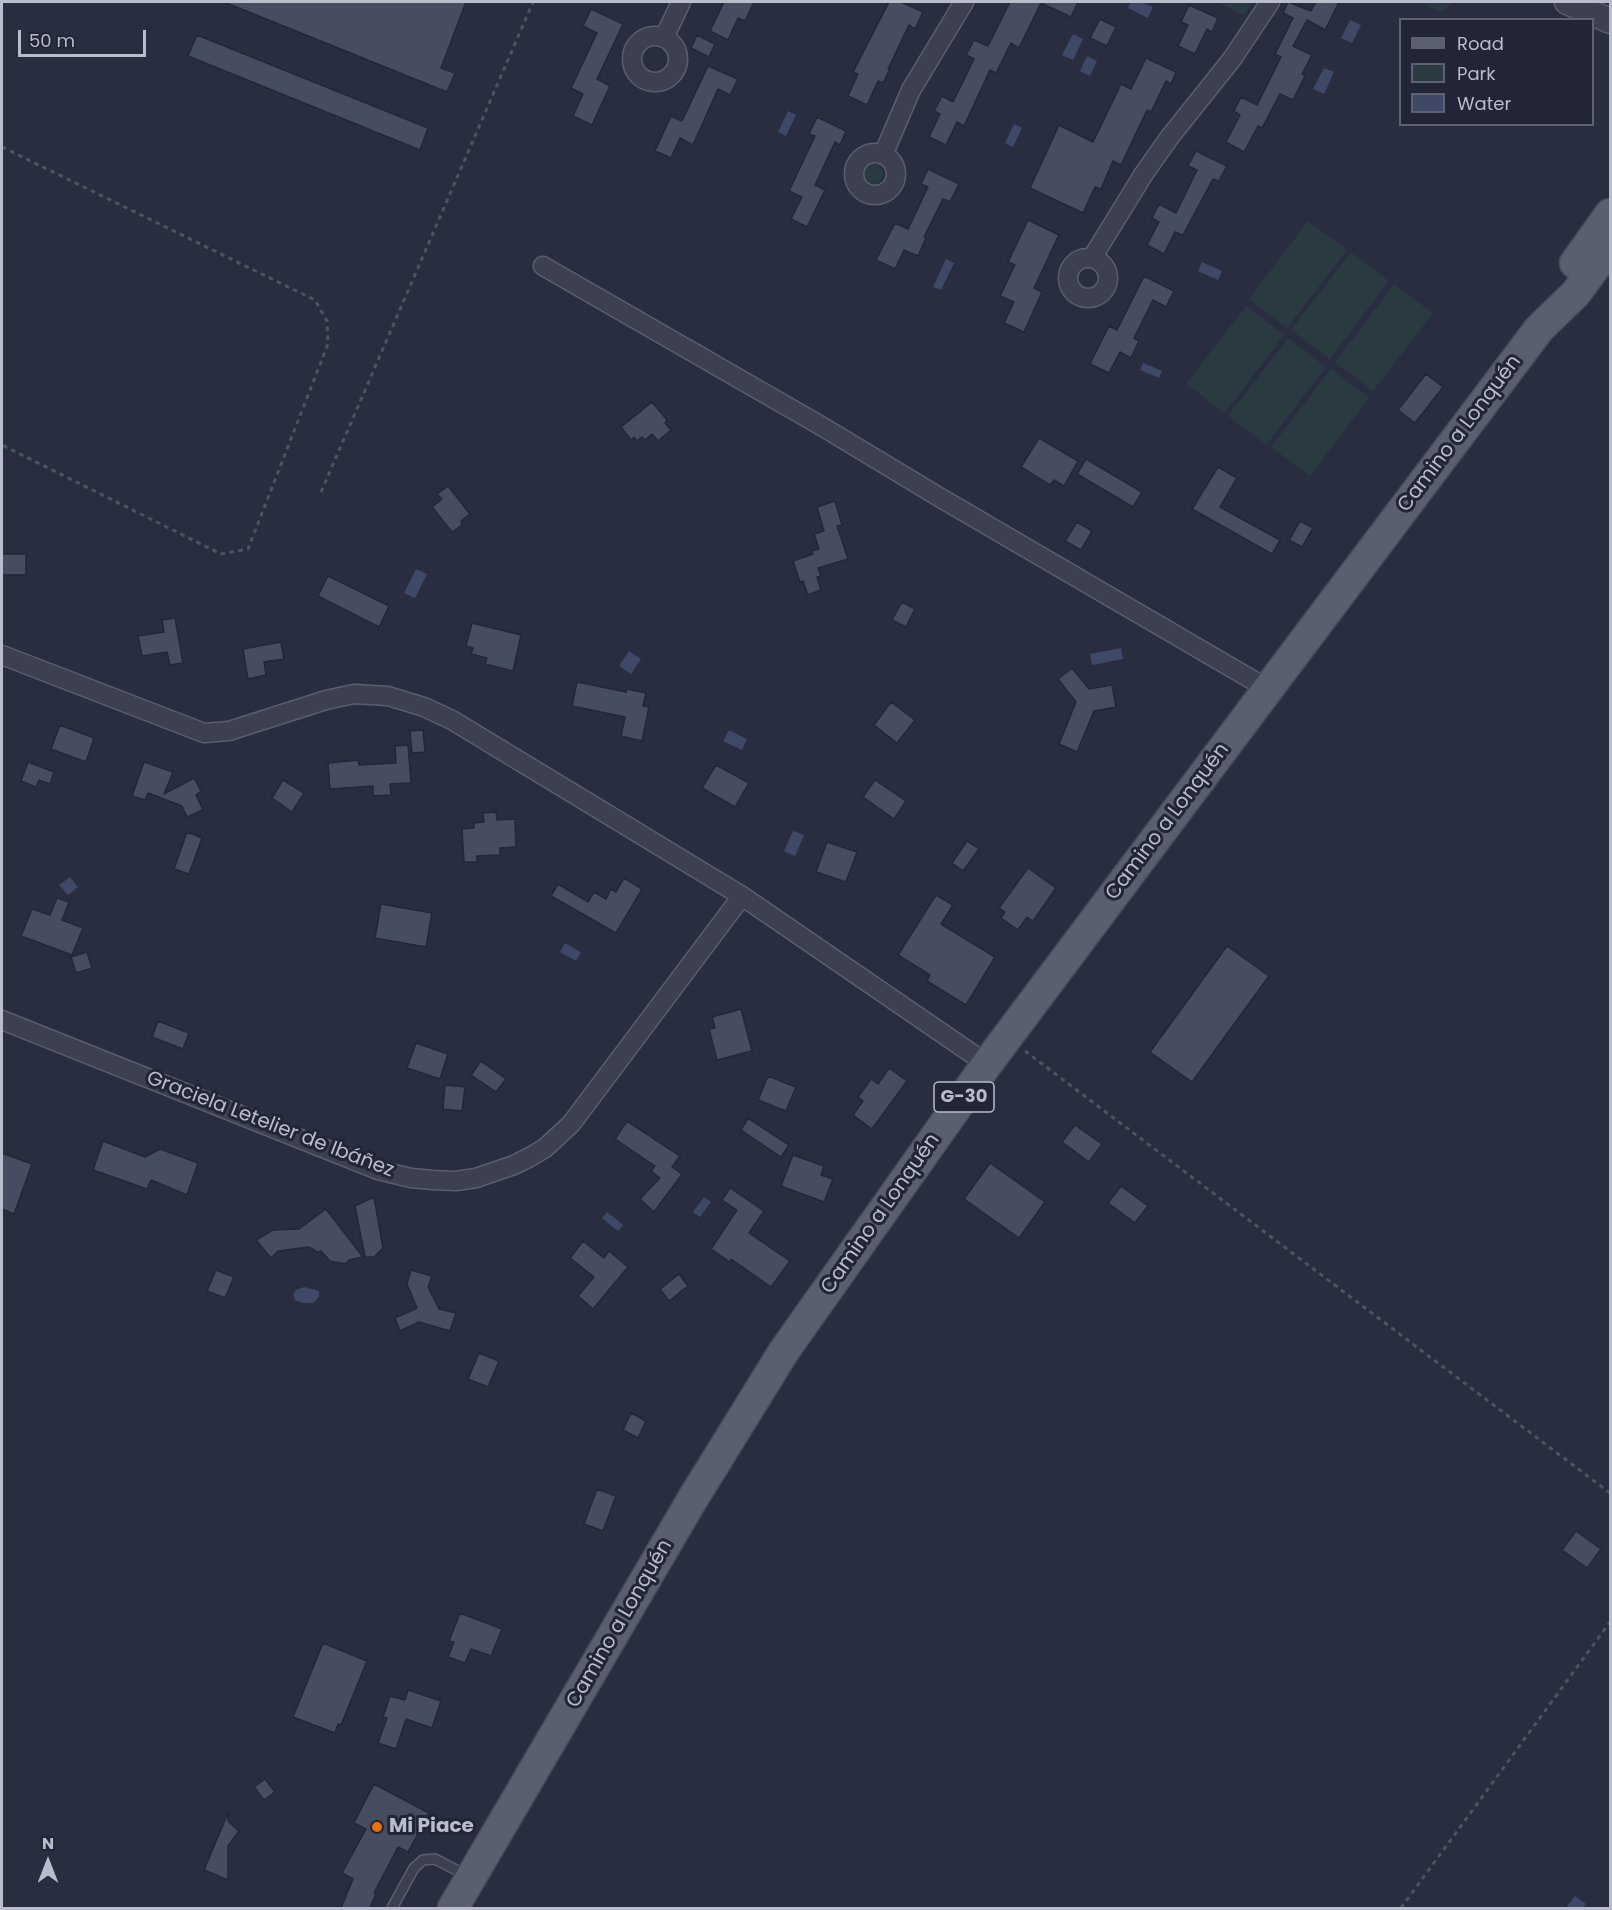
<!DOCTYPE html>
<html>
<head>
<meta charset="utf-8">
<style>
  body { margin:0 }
  #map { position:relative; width:1612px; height:1910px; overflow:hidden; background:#282e40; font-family:Poppins,sans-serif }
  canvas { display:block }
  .frame { position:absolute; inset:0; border:3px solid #b9bcca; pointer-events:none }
  .legend { position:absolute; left:1399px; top:18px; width:195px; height:108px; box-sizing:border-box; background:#212535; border:2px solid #5e6171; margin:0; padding:8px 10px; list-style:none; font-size:18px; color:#b9bcca }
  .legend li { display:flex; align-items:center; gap:12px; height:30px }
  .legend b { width:30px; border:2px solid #5e6171 }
  .north { position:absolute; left:18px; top:1832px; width:60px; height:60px; -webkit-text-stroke:4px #212535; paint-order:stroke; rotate:0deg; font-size:16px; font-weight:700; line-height:24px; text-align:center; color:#b9bcca }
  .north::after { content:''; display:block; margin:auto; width:21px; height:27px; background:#b9bcca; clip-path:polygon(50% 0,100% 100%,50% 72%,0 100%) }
  .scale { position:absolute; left:18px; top:30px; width:128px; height:27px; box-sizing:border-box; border:3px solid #b9bcca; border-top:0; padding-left:8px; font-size:18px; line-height:21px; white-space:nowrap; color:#b9bcca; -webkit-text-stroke:4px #212535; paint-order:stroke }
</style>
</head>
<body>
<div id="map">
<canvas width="1612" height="1910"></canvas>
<div class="frame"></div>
<ul class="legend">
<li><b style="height:8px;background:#5a5f6f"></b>Road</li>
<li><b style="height:16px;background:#2a3a41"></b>Park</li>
<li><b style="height:16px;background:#3f4867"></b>Water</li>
</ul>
<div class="north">N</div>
<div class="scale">50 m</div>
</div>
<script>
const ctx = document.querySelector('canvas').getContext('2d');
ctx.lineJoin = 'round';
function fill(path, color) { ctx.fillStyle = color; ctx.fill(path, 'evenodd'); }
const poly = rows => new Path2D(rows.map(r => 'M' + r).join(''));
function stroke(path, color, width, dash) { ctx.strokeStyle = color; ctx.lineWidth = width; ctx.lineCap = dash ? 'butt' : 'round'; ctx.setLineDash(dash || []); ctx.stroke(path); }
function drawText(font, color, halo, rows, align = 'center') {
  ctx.font = font + ' Poppins,sans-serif'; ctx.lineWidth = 6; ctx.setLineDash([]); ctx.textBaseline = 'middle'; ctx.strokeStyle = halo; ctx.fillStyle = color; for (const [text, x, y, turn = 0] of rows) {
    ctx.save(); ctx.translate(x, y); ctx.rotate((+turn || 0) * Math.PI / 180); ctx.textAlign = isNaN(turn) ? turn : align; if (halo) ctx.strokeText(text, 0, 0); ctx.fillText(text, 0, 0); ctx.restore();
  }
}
fill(poly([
  [1216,2,1253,2,1244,15],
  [1417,2,1452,2,1443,12],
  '863 174a10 10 0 1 1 20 0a10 10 0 1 1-20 0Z',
  [1308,221,1347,250,1287,328,1249,299],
  [1351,252,1389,281,1330,359,1291,330],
  [1394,284,1433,313,1373,391,1335,362],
  [1246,306,1284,335,1225,413,1186,384],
  [1288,338,1326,367,1266,445,1228,416],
  [1331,369,1369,398,1310,476,1271,447]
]), '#2a3a41');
fill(poly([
  [1131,2,1141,2,1153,7,1148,18,1128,8],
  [1350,20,1361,25,1352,43,1341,38],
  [1073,34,1083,39,1073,60,1062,55],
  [1087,56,1097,61,1090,76,1080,71],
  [1324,68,1334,72,1324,94,1313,89],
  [788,111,796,115,786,136,778,132],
  [1014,124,1022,128,1013,147,1005,143],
  [946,259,954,263,941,290,933,287],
  [1202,262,1222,271,1218,280,1198,271],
  [1143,363,1162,371,1159,378,1140,370],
  [416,569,427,574,415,598,404,593],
  [1121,648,1123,659,1092,665,1090,654],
  [629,651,641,659,631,674,619,666],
  [729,730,747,739,742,750,723,741],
  [793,831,804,835,795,856,784,851],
  [70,877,78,887,68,895,59,885],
  [565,943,581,952,576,961,560,952],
  [704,1197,711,1202,700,1217,693,1212],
  [607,1212,623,1225,618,1231,602,1218],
  [304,1287,319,1291,319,1297,313,1303,303,1303,295,1300,293,1294,296,1290],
  [1575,1896,1586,1904,1583,1908,1566,1908]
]), '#3f4867');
const building = poly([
  [224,2,466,2,441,68,455,73,447,92,224,2],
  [724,2,754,2,745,21,738,18,728,40,710,31,724,2],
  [889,2,901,2,923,12,915,29,909,25,888,69,890,69,883,83,878,81,867,105,848,96,858,74,853,72,889,2],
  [1010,2,1078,2,1071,17,1041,3,1019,48,1011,43,996,73,990,70,964,126,957,122,946,145,929,137,940,114,934,111,942,96,953,102,974,59,966,55,974,40,988,46,1010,2],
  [1288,2,1311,11,1316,2,1339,2,1325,30,1307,20,1293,46,1312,55,1302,74,1305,76,1293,100,1280,94,1262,128,1258,126,1244,152,1226,142,1240,115,1234,111,1241,97,1257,105,1281,57,1275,54,1293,18,1283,13,1288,2],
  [1189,5,1218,18,1212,32,1207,29,1195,54,1178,46,1188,25,1181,22,1189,5],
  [591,9,623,24,597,79,610,86,592,125,573,116,583,94,571,88,597,33,583,26,591,9],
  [1100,19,1116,27,1107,46,1090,38,1100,19],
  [197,35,428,128,420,150,188,56,197,35],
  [697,35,715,44,709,57,691,48,697,35],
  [1146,58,1176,72,1171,84,1166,81,1151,112,1147,110,1121,165,1113,161,1101,189,1095,187,1083,213,1030,188,1059,125,1093,142,1121,84,1131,89,1146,58],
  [708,66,738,79,730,95,718,89,693,145,680,138,671,158,655,151,671,116,682,121,708,66],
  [817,117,846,131,840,145,835,142,815,185,825,190,807,227,791,219,802,197,789,191,815,136,809,134,817,117],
  [1196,151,1227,166,1219,181,1213,179,1183,235,1175,232,1164,254,1147,245,1159,222,1152,218,1159,204,1176,213,1197,170,1188,166,1196,151],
  [928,169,959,184,950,202,943,199,924,237,926,238,918,256,904,250,895,269,876,260,895,223,908,229,928,187,921,184,928,169],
  [1028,220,1059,235,1034,288,1042,292,1024,332,1004,323,1014,302,1000,296,1015,265,1008,262,1028,220],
  [1144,276,1174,291,1166,307,1153,300,1134,338,1139,341,1131,358,1120,352,1109,373,1090,364,1109,326,1117,330,1144,276],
  [1426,374,1443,387,1415,423,1398,410,1426,374],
  [652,402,667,420,665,423,671,430,658,441,652,434,645,440,642,437,637,441,634,437,631,440,621,427,652,402],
  [1039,438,1078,461,1064,486,1054,480,1050,485,1021,467,1039,438],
  [1086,459,1142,492,1133,507,1077,474,1086,459],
  [1218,467,1237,478,1220,507,1280,540,1272,554,1192,509,1218,467],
  [448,486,470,514,461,521,462,525,452,532,432,507,442,499,437,494,448,486],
  [835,501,842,525,837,526,848,559,818,568,821,576,817,577,821,590,808,595,803,581,800,582,793,561,813,554,812,551,819,549,814,534,824,531,817,507,835,501],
  [1300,521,1313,528,1302,547,1289,540,1300,521],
  [1077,522,1092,531,1081,550,1065,541,1077,522],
  [2,554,26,554,26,575,2,575,2,554],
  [328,576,389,606,379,627,318,596,328,576],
  [902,602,915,609,906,627,892,620,902,602],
  [175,618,183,663,170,665,167,652,142,656,138,636,164,632,162,620,175,618],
  [472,623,521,635,513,671,485,664,487,658,471,654,473,648,466,646,472,623],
  [281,642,284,659,264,662,266,675,248,679,243,649,281,642],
  [1072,668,1089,689,1112,685,1116,707,1094,711,1077,752,1059,744,1076,702,1058,679,1072,668],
  [577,682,626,692,627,689,646,693,643,706,649,707,642,741,621,736,625,717,572,706,577,682],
  [891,702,915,720,897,743,874,725,891,702],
  [60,725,94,738,86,762,51,749,60,725],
  [423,730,425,752,412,753,410,731,423,730],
  [408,745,411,783,390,784,391,795,373,796,373,786,330,789,328,763,358,760,359,765,396,763,395,746,408,745],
  [28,762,54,772,50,784,39,780,36,787,21,781,28,762],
  [144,762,173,772,164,794,194,778,201,791,196,795,203,810,187,817,182,806,148,793,145,800,132,796,144,762],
  [716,765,749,783,735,807,702,788,716,765],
  [283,780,304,793,292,812,272,798,283,780],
  [875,780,906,801,894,819,863,797,875,780],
  [496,812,497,820,515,819,516,847,500,848,500,855,477,856,477,862,464,862,462,829,474,828,474,823,484,822,483,813,496,812],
  [187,832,202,838,189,874,174,869,187,832],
  [967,841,979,849,963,871,952,863,967,841],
  [827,842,857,852,846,882,816,872,827,842],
  [1028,868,1056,888,1033,921,1027,917,1018,930,1001,918,1005,912,999,908,1028,868],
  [624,878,642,889,616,933,551,896,558,884,588,902,594,892,606,899,611,889,616,892,624,878],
  [936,895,953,905,941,924,995,957,966,1005,927,981,930,975,898,955,936,895],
  [57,898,69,902,62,920,83,928,72,955,21,936,32,909,50,915,57,898],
  [381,904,432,913,426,947,375,938,381,904],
  [1227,946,1269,976,1192,1082,1150,1052,1227,946],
  [87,952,92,968,76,973,71,957,87,952],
  [741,1009,752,1051,717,1060,709,1029,715,1028,712,1017,741,1009],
  [158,1021,189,1033,183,1049,152,1037,158,1021],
  [416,1043,448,1054,440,1079,407,1068,416,1043],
  [481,1061,506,1079,496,1092,471,1075,481,1061],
  [889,1068,907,1081,872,1129,853,1115,863,1101,858,1097,871,1079,878,1084,889,1068],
  [768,1076,796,1087,786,1111,758,1100,768,1076],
  [445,1085,465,1087,462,1111,443,1109,445,1085],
  [748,1118,789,1145,781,1157,741,1130,748,1118],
  [627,1121,680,1156,672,1167,682,1174,654,1212,640,1199,660,1178,651,1171,655,1166,615,1139,627,1121],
  [1075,1125,1102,1144,1089,1162,1062,1142,1075,1125],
  [103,1141,145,1157,160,1149,198,1163,187,1195,151,1180,147,1189,93,1170,103,1141],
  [2,1153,32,1164,14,1214,2,1209,2,1153],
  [793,1155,824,1166,821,1175,833,1179,824,1202,781,1186,793,1155],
  [990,1163,1045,1202,1019,1238,964,1199,990,1163],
  [1121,1186,1148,1206,1135,1223,1108,1203,1121,1186],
  [730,1188,764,1211,749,1233,790,1261,771,1287,731,1259,730,1262,711,1249,737,1210,722,1200,730,1188],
  [374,1197,383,1248,374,1257,365,1257,355,1206,374,1197],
  [326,1209,363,1257,349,1260,345,1264,330,1261,321,1251,317,1252,309,1247,278,1251,271,1258,256,1240,273,1230,299,1229,326,1209],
  [583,1241,604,1258,609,1251,628,1267,593,1309,578,1296,594,1277,570,1258,583,1241],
  [216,1270,234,1277,225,1298,207,1291,216,1270],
  [411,1270,432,1276,428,1287,439,1309,456,1313,450,1331,419,1322,400,1331,395,1318,417,1308,407,1284,411,1270],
  [679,1274,688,1286,669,1301,660,1289,679,1274],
  [479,1353,499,1361,488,1387,468,1379,479,1353],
  [631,1413,646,1421,638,1438,623,1430,631,1413],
  [597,1489,616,1496,603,1531,584,1524,597,1489],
  [1576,1531,1601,1549,1587,1568,1562,1550,1576,1531],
  [460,1613,502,1629,491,1656,471,1649,465,1663,448,1657,454,1642,449,1641,460,1613],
  [323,1643,367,1661,341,1725,338,1724,335,1733,293,1717,323,1643],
  [408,1690,441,1701,432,1728,406,1719,396,1749,378,1743,387,1718,383,1717,390,1696,405,1700,408,1690],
  [265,1779,275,1792,264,1800,254,1787,265,1779],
  [374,1784,429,1813,408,1852,398,1847,374,1893,376,1894,370,1908,341,1908,353,1879,342,1873,366,1829,354,1823,374,1784],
  [228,1813,228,1821,239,1831,228,1846,228,1880,204,1870,228,1813]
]);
fill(building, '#474d61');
stroke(building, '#232737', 1.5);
const service = poly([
  [392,1908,414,1868,423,1860,435,1859,466,1875]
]);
const minor = poly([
  '632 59a23 23 0 1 1 46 0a23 23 0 1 1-46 0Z',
  [664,38,681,2],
  '854 174a21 21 0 1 1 42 0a21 21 0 1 1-42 0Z',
  [883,155,911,90,964,2],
  '1068 278a20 20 0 1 1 40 0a20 20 0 1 1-40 0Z',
  [1092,258,1143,175,1169,138,1232,59,1270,2],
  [543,266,823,427,939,497,1268,689],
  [2,655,204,733,229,731,326,700,354,694,388,696,424,707,452,720,742,896,987,1064],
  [2,1020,378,1170,411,1178,433,1180,456,1181,476,1178,514,1165,530,1157,545,1148,571,1124,742,896]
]);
const tertiary = poly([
  [1567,2,1610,21]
]);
const primary = poly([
  [1575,263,1610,214],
  [453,1908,692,1500,784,1351,987,1064,1268,689,1539,329,1576,293,1610,247]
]);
stroke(service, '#5a5e6d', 12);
stroke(minor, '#5a5e6d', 21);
stroke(tertiary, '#5a5e6d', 27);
stroke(primary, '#464959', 33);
stroke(poly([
  [2,147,315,300,327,321,328,344,248,549,221,554,2,445],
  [321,492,533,2],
  [1025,1051,1610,1493],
  [1401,1908,1610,1622]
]), '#48575e', 3, [4.5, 4.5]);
stroke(service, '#3c4050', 9);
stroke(minor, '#3c4050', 18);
stroke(tertiary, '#3c4050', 24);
stroke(primary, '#5a5f6f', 30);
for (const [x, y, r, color] of [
  [377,1827,6,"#e8710a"]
]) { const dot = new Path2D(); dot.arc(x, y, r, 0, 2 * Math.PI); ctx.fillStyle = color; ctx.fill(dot); stroke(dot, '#212535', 2); }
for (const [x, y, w] of [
  [964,1097,60]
]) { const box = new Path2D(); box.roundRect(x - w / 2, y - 15, w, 30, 4.5); ctx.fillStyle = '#212535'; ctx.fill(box); stroke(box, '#b9bcca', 1.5); }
drawText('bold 18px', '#b9bcca', null, [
  ["G-30",964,1097]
]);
drawText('20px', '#b9bcca', '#212535', [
  ["Camino a Lonquén",1460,434,-53],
  ["Camino a Lonquén",1168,822,-53],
  ["Graciela Letelier de Ibáñez",270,1125,21],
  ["Camino a Lonquén",881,1214,-55],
  ["Camino a Lonquén",620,1624,-60]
]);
drawText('bold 20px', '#b9bcca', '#212535', [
  ["Mi Piace",389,1827]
], 'left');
</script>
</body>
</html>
